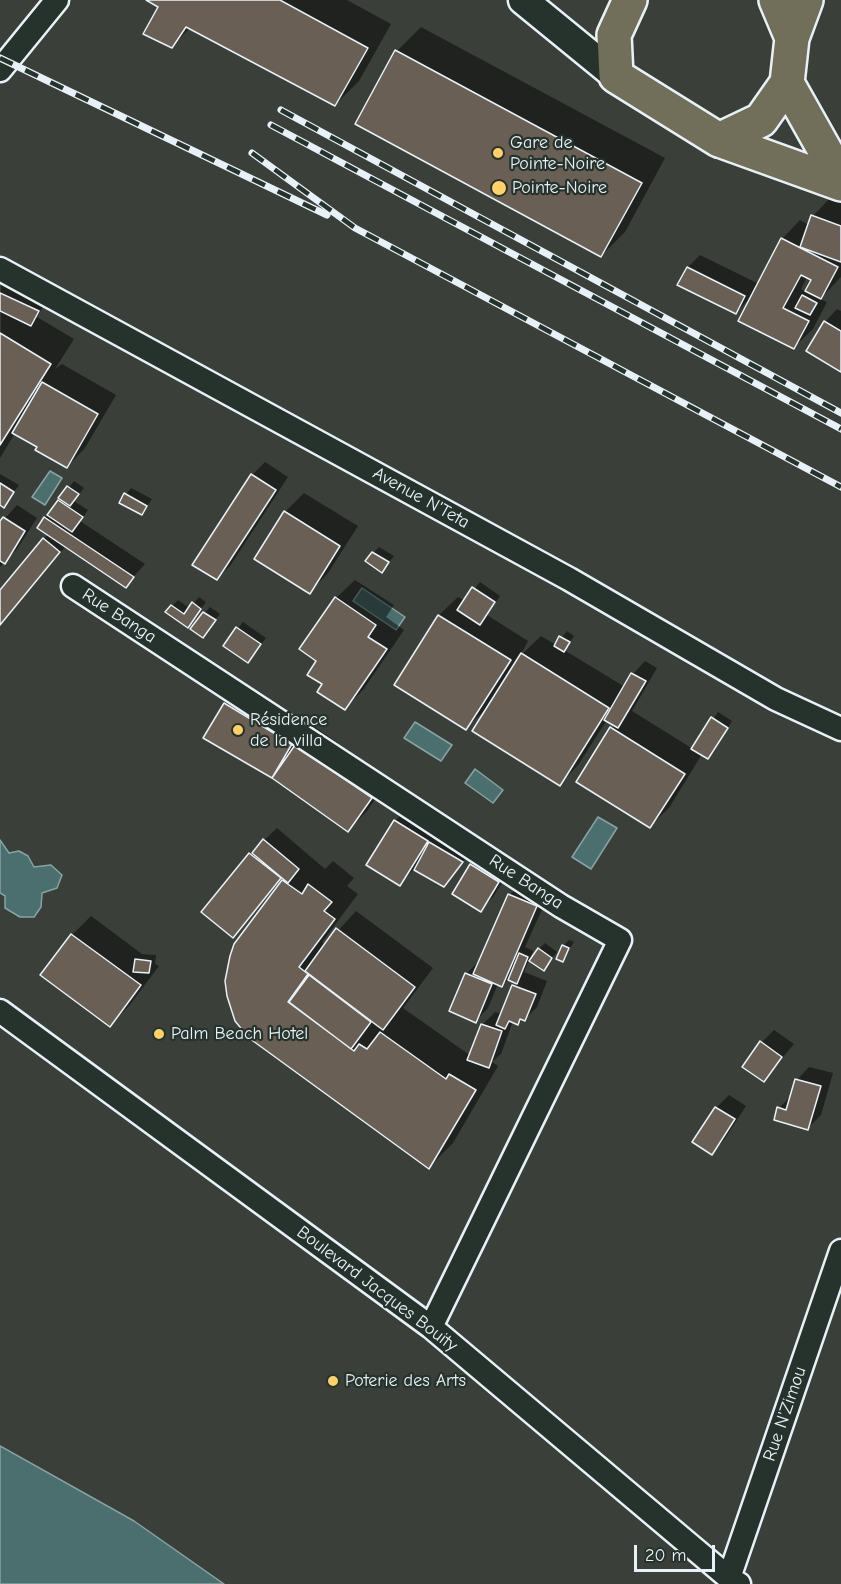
<!DOCTYPE html>
<html>
<head>
<meta charset="utf-8">
<style>
  body { margin:0 }
  #map { position:relative; width:841px; height:1584px; overflow:hidden; background:#3a4039; font-family:"Comic Neue",sans-serif }
  canvas { display:block }
  .scale { position:absolute; left:634px; top:1545px; width:81px; height:27px; box-sizing:border-box; border:3px solid #e8f1f8; border-top:0; padding-left:8px; font-size:18px; line-height:21px; white-space:nowrap; color:#e8f1f8; -webkit-text-stroke:4px #26332d; paint-order:stroke }
</style>
</head>
<body>
<div id="map">
<canvas width="841" height="1584"></canvas>
<div class="scale">20 m</div>
</div>
<script>
const ctx = document.querySelector('canvas').getContext('2d');
ctx.lineJoin = 'round';
function fill(path, color) { ctx.fillStyle = color; ctx.fill(path, 'evenodd'); }
const poly = rows => new Path2D(rows.map(r => 'M' + r).join(''));
function stroke(path, color, width, dash) { ctx.strokeStyle = color; ctx.lineWidth = width; ctx.lineCap = dash ? 'butt' : 'round'; ctx.setLineDash(dash || []); ctx.stroke(path); }
function drawText(font, color, halo, rows, align = 'center') {
  ctx.font = font + ' "Comic Neue",sans-serif'; ctx.lineWidth = 4.5; ctx.setLineDash([]); ctx.textBaseline = 'middle'; ctx.strokeStyle = halo; ctx.fillStyle = color; for (const [text, x, y, turn = 0] of rows) {
    ctx.save(); ctx.translate(x, y); ctx.rotate((+turn || 0) * Math.PI / 180); ctx.textAlign = isNaN(turn) ? turn : align; if (halo) ctx.strokeText(text, 0, 0); ctx.fillText(text, 0, 0); ctx.restore();
  }
}
const water = poly([
  [50,471,62,478,45,505,32,497,50,471],
  [362,588,405,617,396,630,353,601,362,588],
  [415,722,452,745,441,761,404,738,415,722],
  [475,769,503,790,493,803,465,783,475,769],
  [598,817,617,828,591,869,572,857,598,817],
  [0,840,9,853,19,851,28,856,34,867,51,865,62,875,57,888,42,893,41,907,34,917,20,917,5,908,5,896,0,893,0,840],
  [0,1446,134,1521,224,1584,0,1584,0,1446]
]);
fill(water, '#4a6f6e');
stroke(water, '#89a3a5', 1.5);
fill(poly([
  [149,0,347,0,391,24,359,81,335,105,190,28,172,46,160,6],
  [421,27,665,158,625,232,601,256,357,123,397,51],
  [831,197,841,201,841,277,820,299,827,302,813,329,794,347,750,298,736,313,688,267,700,255,759,284,782,239,800,220,809,225,813,216],
  [807,277,813,280,806,292,801,289],
  [1,285,44,305,37,317,74,339,55,369,62,364,116,395,85,448,67,467,15,433,0,458],
  [837,309,841,311,841,370,825,322],
  [265,462,288,477,230,566,217,578,195,564,252,475],
  [0,474,19,485,4,506,0,503],
  [74,481,84,488,74,501,88,510,80,521,145,564,125,586,66,546,0,623,0,592,48,534,45,518],
  [131,488,152,499,142,513,121,502],
  [304,493,358,526,328,573,310,592,285,512],
  [17,505,37,518,17,549,0,567,0,524],
  [379,547,394,556,382,571,373,553],
  [355,580,394,605,386,617,404,630,363,690,344,709,318,660,336,598],
  [480,582,500,596,487,615,528,641,520,656,541,636,556,645,567,631,574,636,564,650,625,687,633,674,645,661,657,668,632,711,693,749,718,712,732,721,714,752,708,757,702,754,669,808,650,826,611,728,615,725,607,720,578,765,560,784,487,708,466,728,396,684,439,615,458,597,465,601],
  [199,597,206,602,188,626,172,606,178,600,189,608],
  [210,607,220,614,202,636,192,629],
  [243,622,266,638,248,661,225,645],
  [237,691,304,731,296,747,315,727,389,779,367,811,348,830,273,777,205,737,225,704],
  [408,808,440,828,435,839,443,830,474,848,444,885,415,868,400,884,395,821],
  [277,828,325,869,333,861,354,878,347,886,358,894,322,942,325,945,356,911,433,968,403,1008,471,1056,482,1025,495,1012,502,1014,517,982,509,979,502,985,498,984,488,1008,476,1021,466,974,479,961,510,895,522,882,549,894,525,947,533,951,524,972,547,981,537,1007,524,1020,517,1023,513,1021,501,1054,492,1062,498,1066,453,1143,429,1167,250,1037,286,879,283,876,232,936,250,854],
  [374,1021,380,1025,378,1028,372,1023],
  [484,853,511,869,493,897,480,910,471,865],
  [91,916,142,954,156,955,155,964,159,966,129,1006,110,1025,72,935],
  [569,940,574,942,562,960,563,946],
  [545,943,557,952,543,969,539,949],
  [774,1030,794,1044,764,1080,762,1042],
  [809,1067,833,1073,821,1115,808,1128,779,1108,792,1095,797,1080],
  [729,1095,746,1106,724,1140,712,1153,694,1142,717,1107]
]), '#0007');
const building = poly([
  [146,0,280,0,368,48,335,106,186,27,172,48,143,34,158,7,146,0],
  [395,50,642,183,601,257,355,124,395,50],
  [811,215,841,226,841,262,800,247,811,215],
  [781,238,838,267,821,299,805,291,811,280,801,275,783,308,809,321,794,349,738,321,781,238],
  [687,267,745,296,736,314,677,285,687,267],
  [0,293,39,311,31,326,0,311,0,293],
  [802,295,817,303,810,315,795,308,802,295],
  [824,321,841,331,841,372,806,351,824,321],
  [0,333,51,364,0,445,0,333],
  [42,382,98,414,67,468,35,450,37,447,12,433,42,382],
  [251,474,276,490,217,580,192,565,251,474],
  [0,483,14,492,4,508,0,505,0,483],
  [67,486,79,494,70,506,58,498,67,486],
  [124,493,147,506,142,515,119,503,124,493],
  [58,500,83,517,72,532,47,515,58,500],
  [284,511,340,546,310,594,254,559,284,511],
  [3,517,25,531,5,564,0,561,0,521,3,517],
  [44,517,134,577,126,588,37,528,44,517],
  [43,538,60,552,0,625,0,590,43,538],
  [372,552,389,562,382,573,365,561,372,552],
  [472,587,495,602,480,625,457,610,472,587],
  [335,597,376,625,368,637,387,649,345,710,317,692,322,684,307,675,316,661,299,649,335,597],
  [192,602,201,609,188,628,165,612,171,605,184,614,192,602],
  [203,612,216,620,203,638,190,629,203,612],
  [438,615,511,660,466,730,394,685,438,615],
  [236,627,261,644,248,663,223,646,236,627],
  [559,636,570,642,564,652,554,646,559,636],
  [521,653,609,708,560,786,472,731,521,653],
  [631,673,646,681,618,728,604,720,631,673],
  [224,703,292,744,272,778,203,738,224,703],
  [711,717,728,728,708,759,691,749,711,717],
  [610,727,685,774,650,828,576,782,610,727],
  [295,745,372,798,348,832,272,778,295,745],
  [394,820,428,841,400,886,366,865,394,820],
  [263,839,299,869,288,883,252,853,263,839],
  [429,842,463,862,444,887,414,870,429,842],
  [249,853,281,878,233,938,201,912,249,853],
  [470,864,499,882,481,912,452,894,470,864],
  [282,880,302,894,308,884,332,902,324,911,335,919,299,967,308,974,288,1002,354,1051,359,1044,367,1049,380,1032,446,1079,449,1074,476,1090,429,1169,249,1038,235,1021,227,996,225,981,230,956,234,944,282,880],
  [508,894,537,906,502,987,473,974,508,894],
  [336,928,415,987,383,1030,305,971,336,928],
  [71,934,141,985,110,1027,40,975,71,934],
  [562,945,569,948,563,962,556,959,562,945],
  [538,948,552,958,544,971,529,961,538,948],
  [519,953,528,957,517,984,508,980,519,953],
  [135,959,151,961,149,973,133,972,135,959],
  [465,973,492,984,476,1023,449,1011,465,973],
  [309,975,371,1022,351,1049,289,1002,309,975],
  [512,985,536,994,525,1021,520,1019,518,1025,509,1021,505,1029,496,1025,512,985],
  [481,1024,502,1031,489,1068,467,1060,481,1024],
  [760,1041,782,1057,764,1082,742,1067,760,1041],
  [795,1079,821,1086,808,1130,774,1120,777,1107,786,1110,795,1079],
  [715,1107,735,1119,712,1155,692,1142,715,1107]
]);
fill(building, '#695f54');
stroke(building, '#e8f1f8', 1.5);
const minor = poly([
  [0,70,57,0],
  [0,269,569,579,776,699,841,729],
  [73,586,561,906,620,940,431,1327],
  [0,1011,431,1327,729,1578,739,1584],
  [729,1578,841,1251]
]);
const tertiary = poly([
  [523,0,616,76]
]);
const primary = poly([
  [630,0,614,35,616,76,719,140,761,120,787,83,792,38,776,0],
  [792,38,806,0],
  [787,83,841,179],
  [719,140,841,184]
]);
stroke(minor, '#e8f1f8', 27);
stroke(tertiary, '#e8f1f8', 33);
stroke(primary, '#e8f1f8', 38);
stroke(minor, '#26332d', 22);
stroke(tertiary, '#26332d', 28);
stroke(primary, '#716e59', 33);
const rail = poly([
  [0,58,327,215],
  [281,110,841,413],
  [271,125,841,429],
  [252,153,355,228,841,487]
]);
stroke(rail, '#e8f1f8', 7);
stroke(rail, '#26332d', 4.5, [14]);
for (const [x, y, r, color] of [
  [498,153,6,"#ffd166"],
  [499,188,8,"#ffd166"],
  [238,730,6,"#ffd166"],
  [159,1034,6,"#ffd166"],
  [333,1381,6,"#ffd166"]
]) { const dot = new Path2D(); dot.arc(x, y, r, 0, 2 * Math.PI); ctx.fillStyle = color; ctx.fill(dot); stroke(dot, '#26332d', 2); }
drawText('18px', '#e8f1f8', '#26332d', [
  ["Gare de",510,143],
  ["Pointe-Noire",510,164],
  ["Pointe-Noire",512,188],
  ["Résidence",250,720],
  ["de la villa",250,741],
  ["Palm Beach Hotel",171,1034],
  ["Poterie des Arts",345,1381]
], 'left');
drawText('18px', '#e8f1f8', '#26332d', [
  ["Avenue N'Teta",421,498,29],
  ["Rue Banga",119,616,33],
  ["Rue Banga",526,882,33],
  ["Boulevard Jacques Bouity",377,1289,37],
  ["Rue N'Zimou",785,1414,-71]
]);
</script>
</body>
</html>
